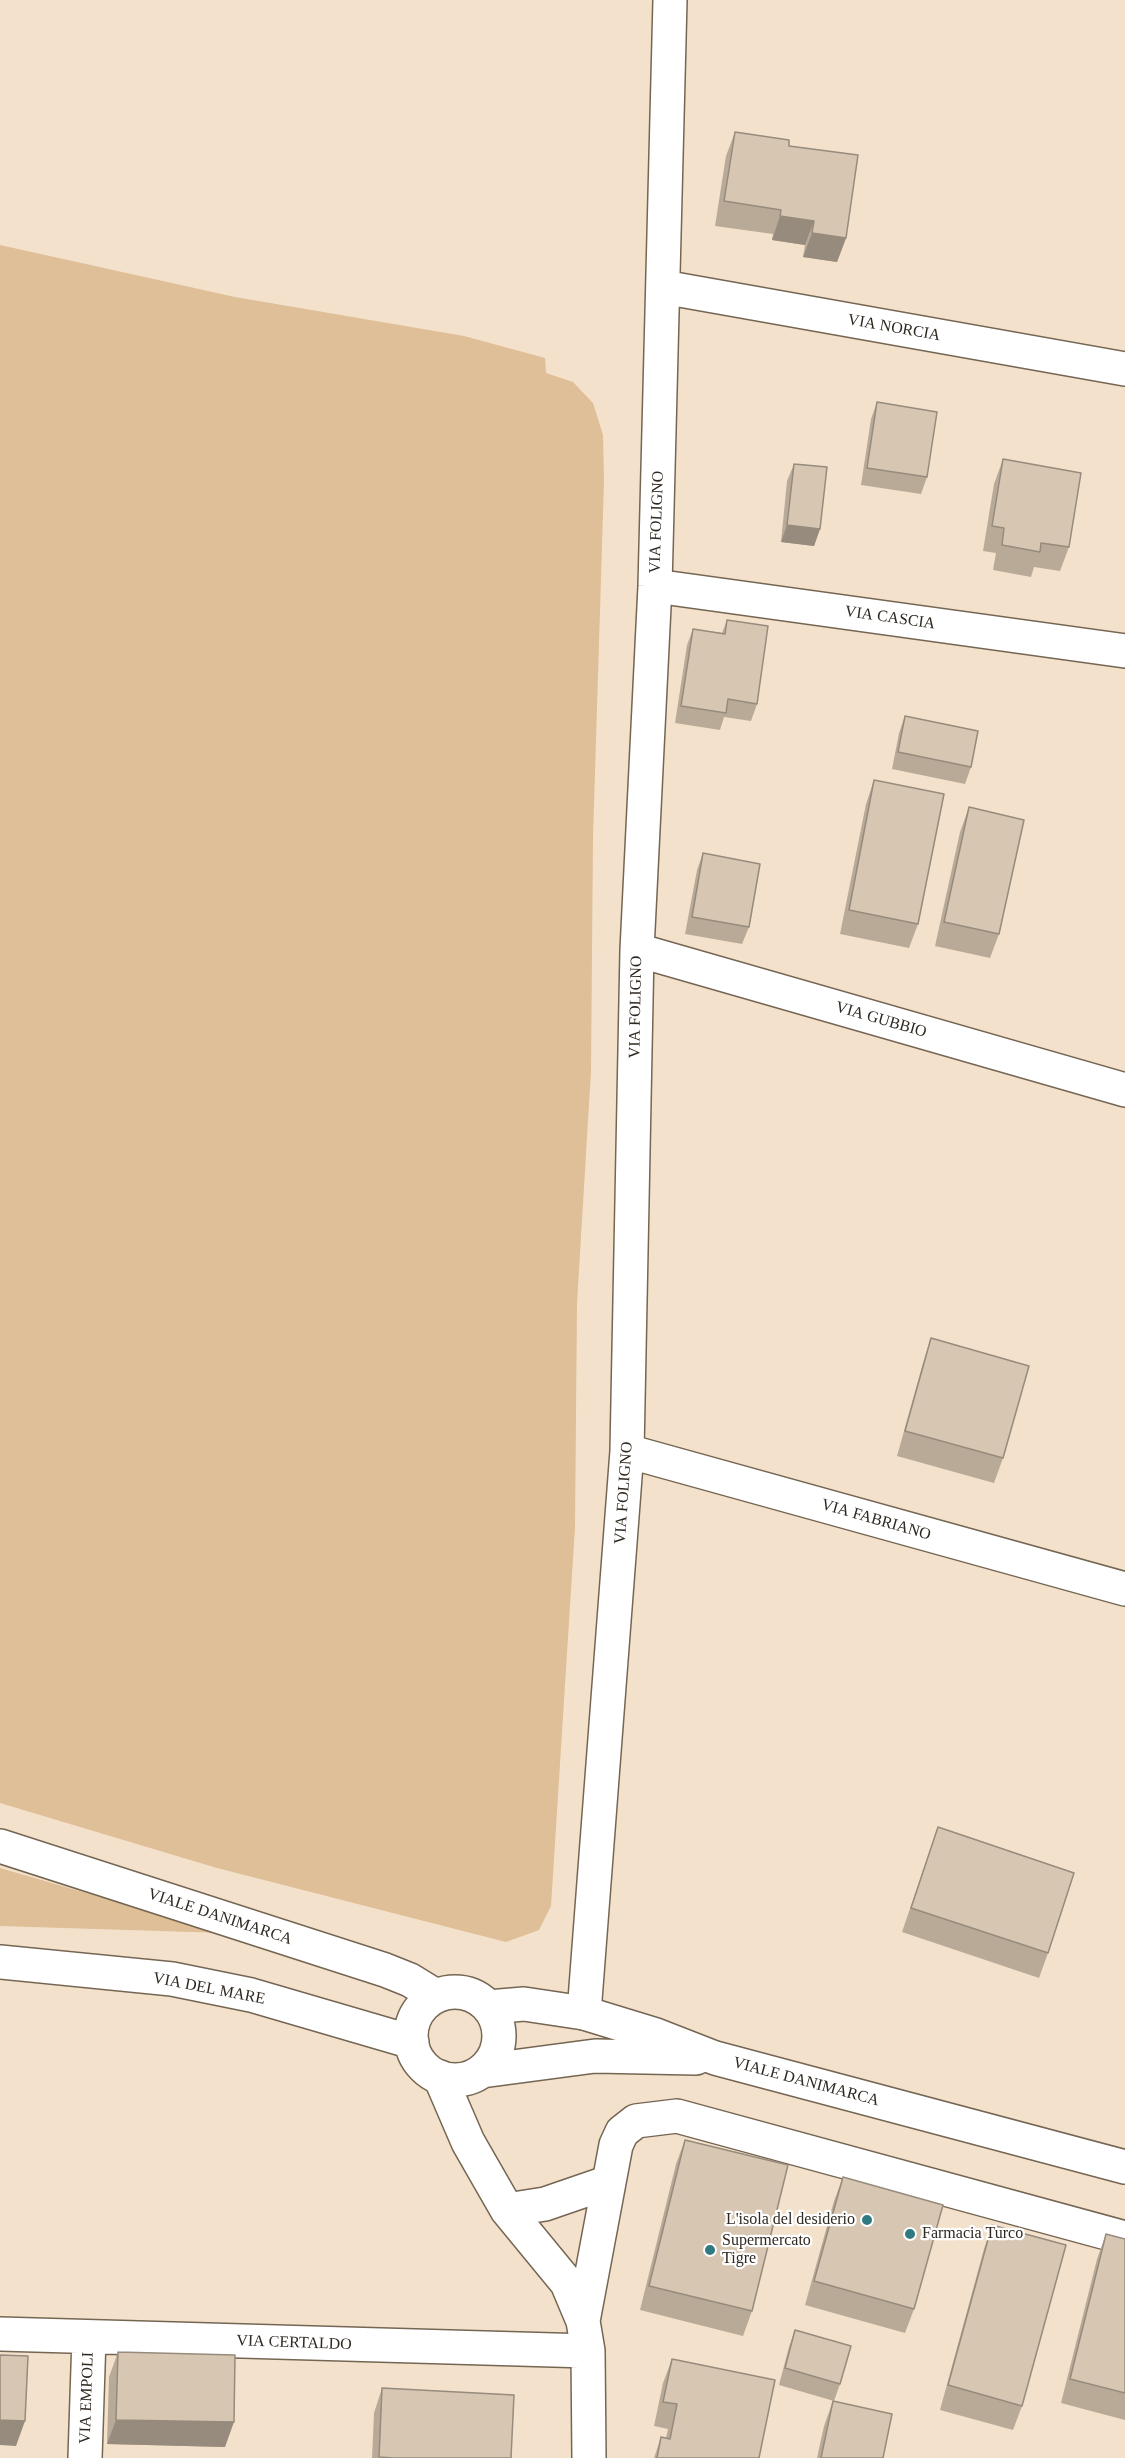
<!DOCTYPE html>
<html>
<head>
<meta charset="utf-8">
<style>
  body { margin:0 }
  canvas { display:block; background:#f3e1cb }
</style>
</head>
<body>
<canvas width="1125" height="2458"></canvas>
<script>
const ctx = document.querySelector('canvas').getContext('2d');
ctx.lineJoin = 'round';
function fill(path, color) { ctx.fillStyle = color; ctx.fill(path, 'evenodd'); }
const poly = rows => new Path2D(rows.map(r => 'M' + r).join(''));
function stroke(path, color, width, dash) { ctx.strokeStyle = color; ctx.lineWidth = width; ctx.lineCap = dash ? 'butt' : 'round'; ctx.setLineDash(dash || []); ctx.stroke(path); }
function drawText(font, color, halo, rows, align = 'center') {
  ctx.font = font + ' "Times New Roman",serif'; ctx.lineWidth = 4.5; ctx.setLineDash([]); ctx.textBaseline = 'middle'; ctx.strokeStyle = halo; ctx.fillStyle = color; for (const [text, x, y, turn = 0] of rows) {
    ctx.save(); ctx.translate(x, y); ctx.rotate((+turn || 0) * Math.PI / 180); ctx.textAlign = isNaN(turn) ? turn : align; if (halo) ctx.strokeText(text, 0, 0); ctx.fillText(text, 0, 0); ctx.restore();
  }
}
fill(poly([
  [0,245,235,297,464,336,545,358,546,373,573,382,593,403,603,435,604,481,593,837,591,1071,577,1303,575,1527,551,1906,539,1930,506,1942,217,1868,0,1803],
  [0,1868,224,1933,0,1926]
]), '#dfbf97');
const minor = poly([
  [663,287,1125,369],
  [655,586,1125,651],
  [637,950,1125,1090],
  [627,1451,1125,1589],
  [584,2013,627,1451,637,950,655,586,670,0],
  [440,2077,468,2142,507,2210,567,2283,583,2321],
  [507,2210,545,2204,609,2182],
  [0,2334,588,2351],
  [85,2458,89,2337],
  [589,2458,588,2351,583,2321,616,2145,622,2132,636,2121,677,2116,1125,2238]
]);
const major = poly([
  [0,1846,385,1970,410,1980,436,1996],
  [0,1962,172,1979,251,1995,412,2042],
  '411 2036a44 44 0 1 1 88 0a44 44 0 1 1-88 0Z',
  [488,2007,524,2004,584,2013,656,2035,715,2058,1125,2167],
  [482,2071,595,2056,696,2058]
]);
stroke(minor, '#756653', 36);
stroke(major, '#756653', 36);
stroke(minor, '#fff', 33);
stroke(major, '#fff', 33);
fill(poly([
  [735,132,789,146,846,238,837,262,803,257,805,245,772,240,773,234,715,226,726,156],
  [877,402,927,477,921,494,861,485,871,419],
  [1003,459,1069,547,1060,571,1034,567,1031,577,993,570,996,553,983,551,994,484],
  [794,464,820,529,814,546,781,542,787,481],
  [727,620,757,704,751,721,724,717,720,730,675,723,687,645,693,629,722,633],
  [905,716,971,767,965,784,892,769,899,733],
  [874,780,918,924,909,948,840,934,866,804],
  [969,807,999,934,990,958,935,946,960,832],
  [703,853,749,927,742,944,685,934,697,870],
  [931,1338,1003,1458,994,1483,897,1456,923,1363],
  [938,1827,1048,1953,1039,1978,902,1932],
  [685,2140,752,2311,743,2336,640,2310,676,2164],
  [843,2177,914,2309,905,2333,805,2305,834,2201],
  [992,2225,1022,2406,1013,2430,940,2410,984,2249],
  [1106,2234,1125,2239,1125,2420,1061,2403,1097,2259],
  [795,2330,840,2384,834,2401,779,2385,789,2347],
  [118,2352,225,2447,107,2444,109,2377],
  [672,2359,759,2458,666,2438,668,2429,654,2426,663,2383],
  [382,2388,511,2458,372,2458,374,2413],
  [833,2401,883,2458,817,2458,824,2426],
  [661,2437,657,2458,654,2458]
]), '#b9aa98');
fill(poly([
  [780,216,814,221,805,245,772,240],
  [812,233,846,238,837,262,803,257],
  [787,525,820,529,814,546,781,542],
  [0,2420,25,2421,16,2446,0,2445],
  [116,2420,234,2422,225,2447,107,2444]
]), '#968b7c');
const building = poly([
  [735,132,789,140,789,146,858,155,846,238,812,233,814,221,780,216,781,210,724,201,735,132],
  [877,402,937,412,927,477,867,468,877,402],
  [1003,459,1081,473,1069,547,1041,543,1040,552,1002,545,1004,528,992,526,1003,459],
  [794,464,827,467,820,529,787,525,794,464],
  [727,620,768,626,757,704,728,699,726,713,681,706,693,629,725,634,727,620],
  [905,716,978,731,971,767,898,752,905,716],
  [874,780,944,794,918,924,849,910,874,780],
  [969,807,1024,820,999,934,944,922,969,807],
  [703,853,760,864,749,927,692,917,703,853],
  [931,1338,1029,1366,1003,1458,905,1431,931,1338],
  [938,1827,1074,1873,1048,1953,911,1908,938,1827],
  [685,2140,788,2165,752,2311,649,2286,685,2140],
  [843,2177,943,2205,914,2309,814,2281,843,2177],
  [992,2225,1066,2245,1022,2406,948,2385,992,2225],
  [1106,2234,1125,2239,1125,2393,1070,2379,1106,2234],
  [795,2330,851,2346,840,2384,785,2368,795,2330],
  [118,2352,235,2355,234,2422,116,2420,118,2352],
  [0,2355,28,2356,25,2421,0,2420,0,2355],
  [672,2359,775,2380,759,2458,657,2458,661,2437,670,2439,677,2404,663,2402,672,2359],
  [382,2388,514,2395,511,2458,394,2458,379,2457,382,2388],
  [833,2401,892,2414,883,2458,821,2458,833,2401]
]);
fill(building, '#d7c6b1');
stroke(building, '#968b7c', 1.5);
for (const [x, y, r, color] of [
  [867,2220,6,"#307981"],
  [910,2234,6,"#307981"],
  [710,2250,6,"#307981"]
]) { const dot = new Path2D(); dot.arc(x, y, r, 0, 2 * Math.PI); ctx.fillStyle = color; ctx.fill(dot); stroke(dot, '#fff', 2); }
drawText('16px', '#2f2820', '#fff', [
  ["VIA NORCIA",894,328,10],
  ["VIA FOLIGNO",657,522,-88],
  ["VIA CASCIA",890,618,8],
  ["VIA FOLIGNO",636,1007,-89],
  ["VIA GUBBIO",881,1020,16],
  ["VIA FOLIGNO",624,1493,-86],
  ["VIA FABRIANO",876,1520,16],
  ["VIALE DANIMARCA",220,1917,18],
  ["VIA DEL MARE",209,1989,11],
  ["VIALE DANIMARCA",806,2082,15],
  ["VIA CERTALDO",294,2343,2],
  ["VIA EMPOLI",87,2398,-88]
]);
drawText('16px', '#2f2820', '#fff', [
  ["L'isola del desiderio",855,2220,"right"],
  ["Farmacia Turco",922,2234],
  ["Supermercato",722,2241],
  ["Tigre",722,2259]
], 'left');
</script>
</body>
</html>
